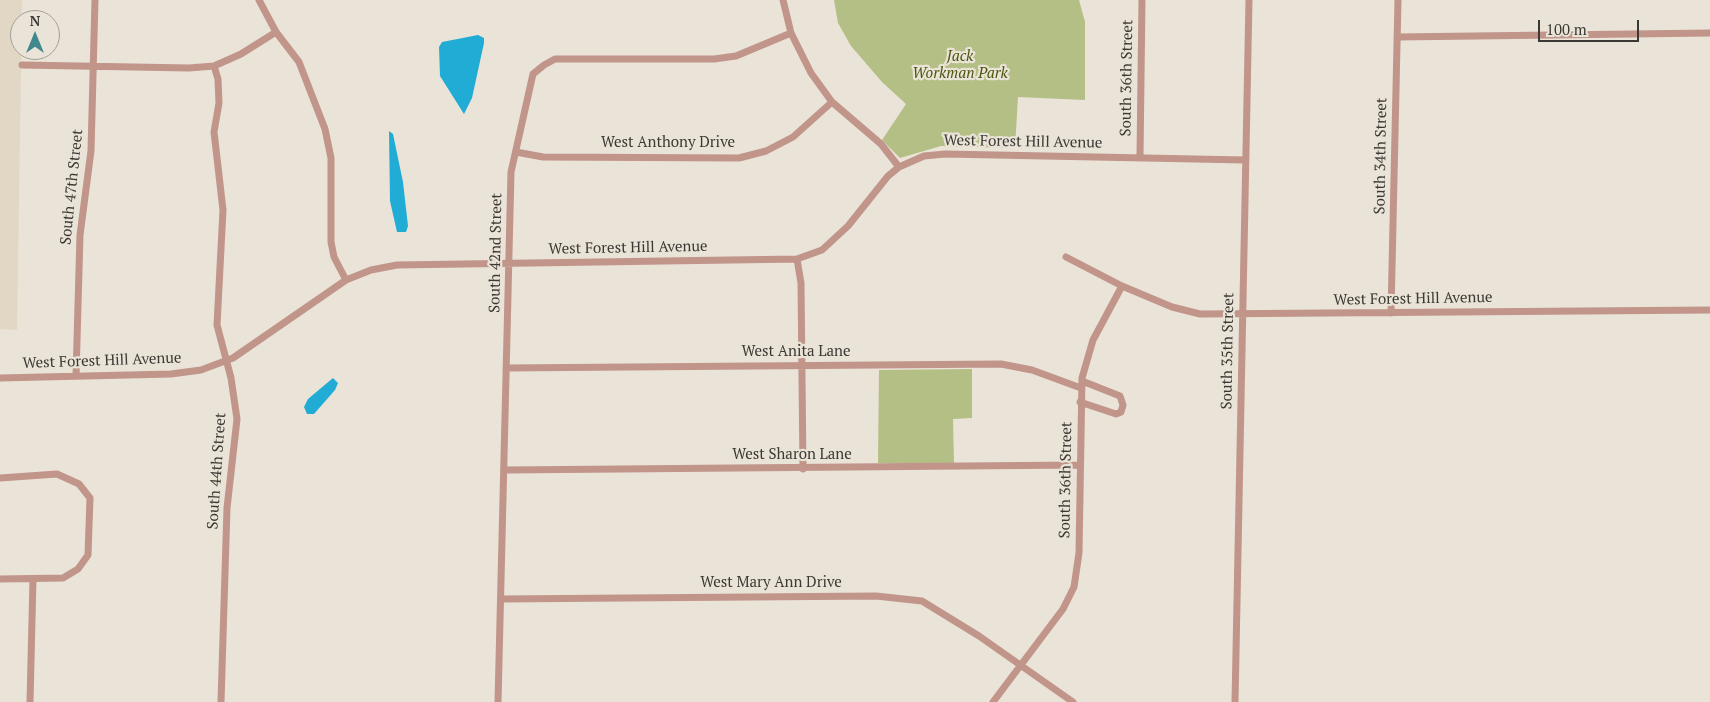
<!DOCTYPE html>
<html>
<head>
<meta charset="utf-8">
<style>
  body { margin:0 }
  #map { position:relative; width:1710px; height:702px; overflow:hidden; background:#eae3d7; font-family:"PT Serif",serif }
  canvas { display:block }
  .north { position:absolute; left:10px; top:10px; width:50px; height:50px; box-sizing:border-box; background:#eae3d7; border:1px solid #a49f96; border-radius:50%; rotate:0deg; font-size:14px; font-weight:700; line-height:20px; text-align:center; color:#3c3934 }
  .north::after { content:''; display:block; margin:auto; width:18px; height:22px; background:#40888d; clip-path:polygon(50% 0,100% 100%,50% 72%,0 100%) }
  .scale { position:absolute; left:1538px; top:20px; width:101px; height:22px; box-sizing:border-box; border:2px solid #3c3934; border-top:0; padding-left:6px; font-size:15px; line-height:18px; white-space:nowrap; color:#3c3934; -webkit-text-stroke:4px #eae3d7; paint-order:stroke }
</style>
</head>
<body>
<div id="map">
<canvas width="1710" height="702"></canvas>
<div class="north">N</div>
<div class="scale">100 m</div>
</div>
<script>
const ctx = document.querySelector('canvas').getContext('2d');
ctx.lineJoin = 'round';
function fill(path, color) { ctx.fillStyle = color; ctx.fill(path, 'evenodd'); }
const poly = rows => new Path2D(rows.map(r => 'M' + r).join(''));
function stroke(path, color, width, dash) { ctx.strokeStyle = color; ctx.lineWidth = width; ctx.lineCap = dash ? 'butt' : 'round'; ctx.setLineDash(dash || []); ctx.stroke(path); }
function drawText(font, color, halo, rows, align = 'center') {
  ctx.font = font + ' "PT Serif",serif'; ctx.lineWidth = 4.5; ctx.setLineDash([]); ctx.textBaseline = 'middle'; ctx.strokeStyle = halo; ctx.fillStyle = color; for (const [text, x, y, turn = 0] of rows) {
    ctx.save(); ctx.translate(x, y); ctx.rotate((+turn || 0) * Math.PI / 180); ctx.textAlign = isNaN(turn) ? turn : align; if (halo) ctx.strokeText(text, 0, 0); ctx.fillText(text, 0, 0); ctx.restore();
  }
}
fill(poly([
  [0,0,22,0,17,330,0,329]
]), '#e2d7c4');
fill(poly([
  [834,0,1079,0,1085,22,1085,100,1018,97,1015,148,941,146,900,158,882,140,906,104,882,82,851,46,838,23],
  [972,369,972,418,953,419,954,463,878,463,879,370]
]), '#b4bf85');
fill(poly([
  [478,35,484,38,484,43,472,98,464,114,440,76,439,47,442,42],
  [389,131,393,134,403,182,408,226,406,232,397,232,390,201],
  [333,378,338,383,335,390,314,414,307,414,304,407,308,399]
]), '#21acd5');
stroke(poly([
  [259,0,276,32,299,62,325,129,331,158,331,242,334,257,346,280],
  [783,0,791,33,811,73,832,102,881,144,899,167],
  [1397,37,1710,33],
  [22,65,189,68,214,66,241,54,276,32],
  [214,66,218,79,219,103,214,132,223,210,217,325,231,378,237,419,227,508,221,702],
  [516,152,543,157,739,158,766,151,793,137,832,102],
  [1140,157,1142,0],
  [1066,257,1122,286,1172,307,1200,314,1710,310],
  [797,259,801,283,803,469],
  [1391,313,1398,0],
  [506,368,1001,364,1032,370,1081,388],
  [76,376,80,235,91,151,95,0],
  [0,378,171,374,201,370,233,358,346,280,371,270,397,265,797,259,822,250,848,226,888,176,899,167,924,156,945,154,1245,160],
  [1080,402,1116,414,1121,412,1123,405,1120,396,1082,381],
  [505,470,1079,465],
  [0,478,57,474,79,484,90,498,88,555,78,569,63,578,0,579],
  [501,599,876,596,922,601,979,636,1073,702],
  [30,702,33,579],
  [498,702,511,172,533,74,544,65,555,59,714,59,736,56,791,33],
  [993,702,1063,609,1074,587,1079,553,1082,378,1093,340,1122,286],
  [1235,702,1249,0]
]), '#c1958a', 7);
drawText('italic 15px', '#4c560e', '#eae3d7', [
  ["Jack",960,57],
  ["Workman Park",960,74]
]);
drawText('15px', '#3c3934', '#eae3d7', [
  ["South 36th Street",1127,78,-89],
  ["West Forest Hill Avenue",1023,142,1],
  ["West Anthony Drive",668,143],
  ["South 34th Street",1381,156,-89],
  ["South 47th Street",72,187,-84],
  ["West Forest Hill Avenue",628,248,-1],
  ["South 42nd Street",496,253,-89],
  ["West Forest Hill Avenue",1413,299,-1],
  ["South 35th Street",1228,351,-89],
  ["West Anita Lane",796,352],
  ["West Forest Hill Avenue",102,361,-2],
  ["West Sharon Lane",792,455],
  ["South 44th Street",217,471,-86],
  ["South 36th Street",1066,480,-89],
  ["West Mary Ann Drive",771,583]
]);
</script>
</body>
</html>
